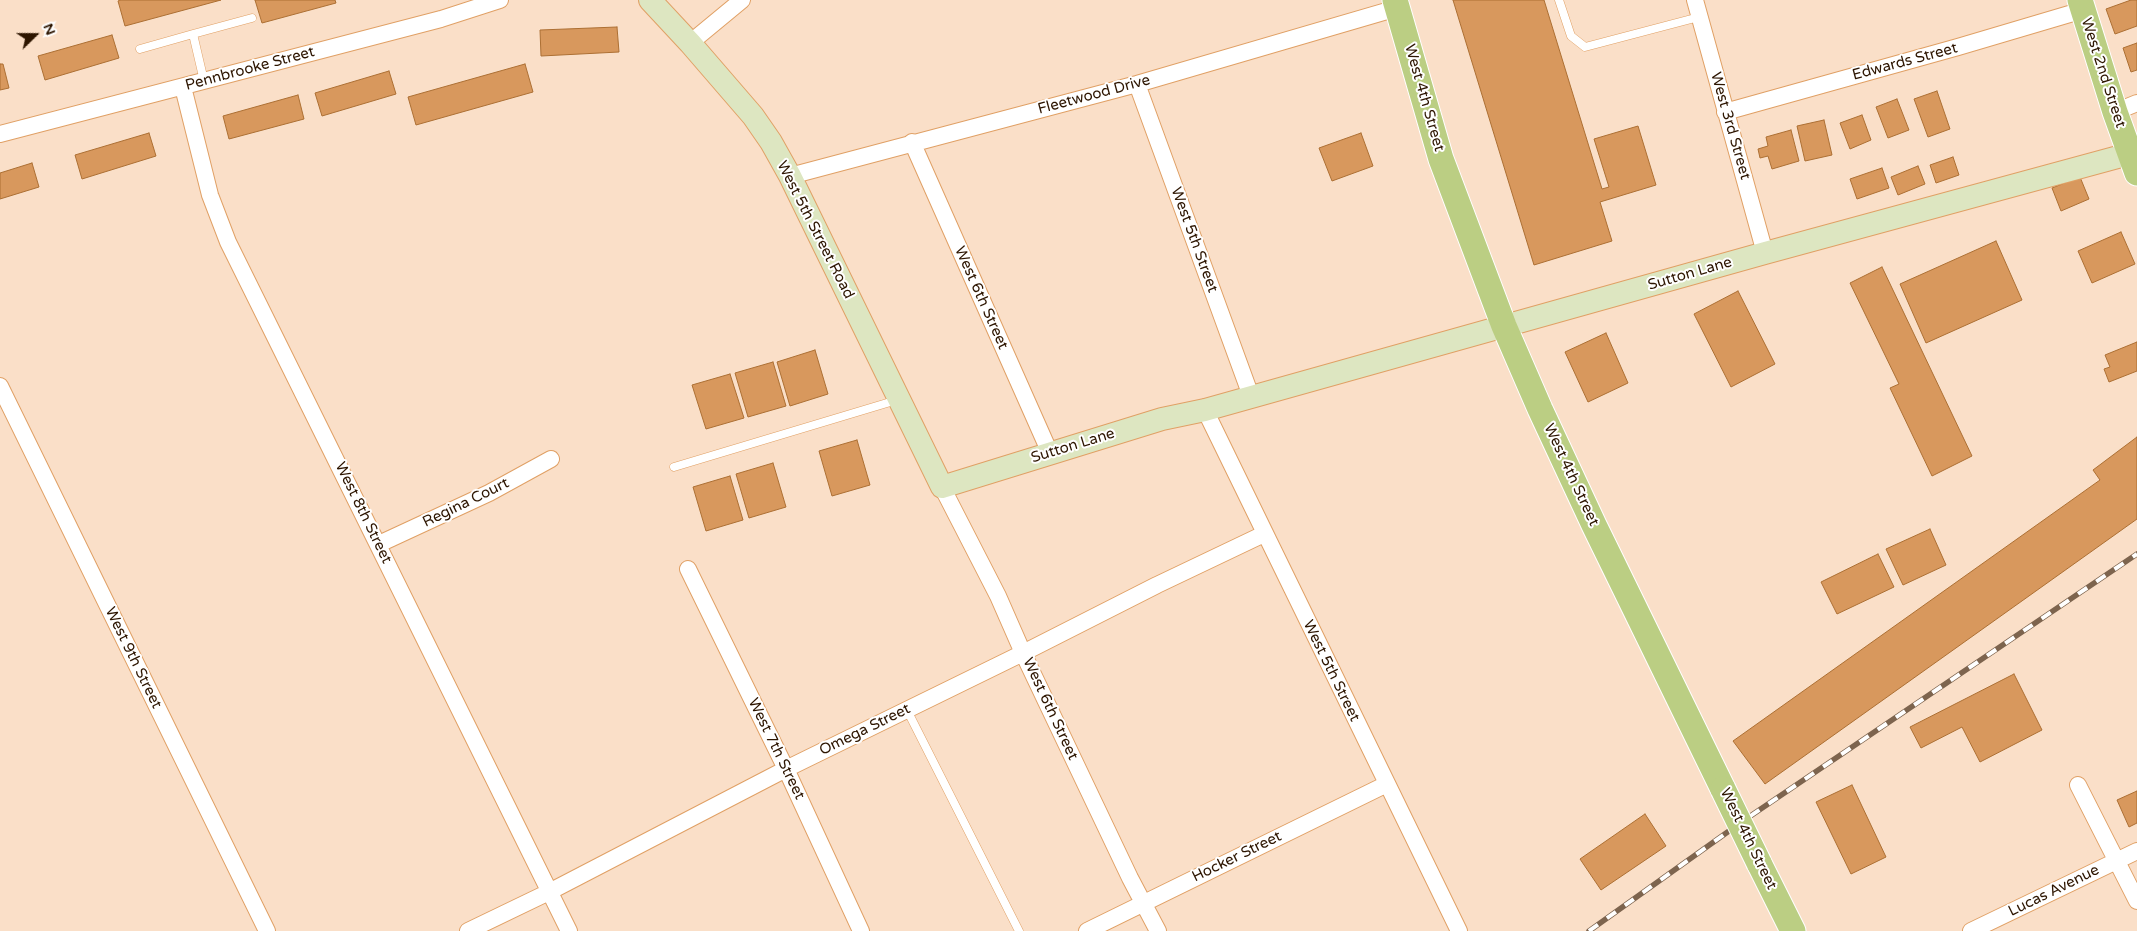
<!DOCTYPE html>
<html>
<head>
<meta charset="utf-8">
<style>
  body { margin:0 }
  #map { position:relative; width:2137px; height:931px; overflow:hidden; background:#fadfc8; font-family:"Varela Round",sans-serif }
  canvas { display:block }
  .north { position:absolute; left:10px; top:10px; width:50px; height:50px; -webkit-text-stroke:4px #fff; paint-order:stroke; rotate:68deg; font-size:14px; font-weight:700; line-height:20px; text-align:center; color:#2d1500 }
  .north::after { content:''; display:block; margin:auto; width:18px; height:22px; background:#2d1500; clip-path:polygon(50% 0,100% 100%,50% 72%,0 100%) }
</style>
</head>
<body>
<div id="map">
<canvas width="2137" height="931"></canvas>
<div class="north">N</div>
</div>
<script>
const ctx = document.querySelector('canvas').getContext('2d');
ctx.lineJoin = 'round';
function fill(path, color) { ctx.fillStyle = color; ctx.fill(path, 'evenodd'); }
const poly = rows => new Path2D(rows.map(r => 'M' + r).join(''));
function stroke(path, color, width, dash) { ctx.strokeStyle = color; ctx.lineWidth = width; ctx.lineCap = dash ? 'butt' : 'round'; ctx.setLineDash(dash || []); ctx.stroke(path); }
function drawText(font, color, halo, rows, align = 'center') {
  ctx.font = font + ' "Varela Round",sans-serif'; ctx.lineWidth = 4; ctx.setLineDash([]); ctx.textBaseline = 'middle'; ctx.strokeStyle = halo; ctx.fillStyle = color; for (const [text, x, y, turn = 0] of rows) {
    ctx.save(); ctx.translate(x, y); ctx.rotate((+turn || 0) * Math.PI / 180); ctx.textAlign = isNaN(turn) ? turn : align; if (halo) ctx.strokeText(text, 0, 0); ctx.fillText(text, 0, 0); ctx.restore();
  }
}
const building = poly([
  [120,0,221,0,125,26,118,1,120,0],
  [255,0,335,0,336,3,262,23,255,0],
  [1453,0,1544,0,1602,189,1609,187,1594,139,1638,126,1656,185,1600,202,1612,241,1534,265,1453,0],
  [2131,0,2137,0,2137,26,2115,34,2106,9,2131,0],
  [617,27,619,52,541,56,540,30,617,27],
  [112,35,119,58,45,80,38,56,112,35],
  [2137,43,2137,70,2131,72,2123,48,2137,43],
  [0,64,3,64,9,88,0,90,0,64],
  [525,64,533,92,416,125,408,97,525,64],
  [389,71,396,94,322,116,315,93,389,71],
  [1937,91,1950,129,1928,137,1914,99,1937,91],
  [298,95,304,119,229,139,223,116,298,95],
  [1897,99,1909,130,1888,138,1876,107,1897,99],
  [1862,115,1871,140,1850,149,1840,123,1862,115],
  [1824,120,1832,155,1805,161,1797,126,1824,120],
  [1791,130,1799,161,1772,169,1768,156,1760,158,1758,149,1768,146,1766,137,1791,130],
  [149,133,156,156,82,179,75,155,149,133],
  [1361,133,1373,166,1332,181,1319,148,1361,133],
  [1953,157,1959,175,1936,183,1930,165,1953,157],
  [32,163,39,187,0,199,0,173,32,163],
  [1918,166,1925,184,1898,195,1891,177,1918,166],
  [1882,168,1889,188,1857,199,1850,179,1882,168],
  [2080,177,2089,199,2061,211,2052,188,2080,177],
  [2121,232,2135,264,2092,283,2078,251,2121,232],
  [1996,241,2022,300,1926,343,1900,284,1996,241],
  [1882,267,1972,456,1932,476,1890,388,1899,384,1850,283,1882,267],
  [1738,291,1775,364,1731,387,1694,314,1738,291],
  [1606,333,1628,383,1588,402,1565,352,1606,333],
  [2137,342,2137,371,2109,382,2104,369,2110,367,2105,355,2137,342],
  [815,350,828,394,790,406,777,362,815,350],
  [773,362,786,406,748,417,735,373,773,362],
  [730,374,744,418,706,429,692,385,730,374],
  [2137,437,2137,519,1765,784,1733,741,2100,480,2093,470,2137,437],
  [857,440,870,485,832,496,819,451,857,440],
  [773,463,786,507,749,518,736,474,773,463],
  [730,476,743,520,706,531,693,487,730,476],
  [1930,529,1946,565,1903,585,1886,549,1930,529],
  [1878,554,1894,587,1837,614,1821,582,1878,554],
  [2014,674,2042,730,1980,762,1962,727,1921,748,1910,727,2014,674],
  [1852,785,1886,857,1851,874,1816,802,1852,785],
  [2137,791,2137,823,2129,827,2117,800,2137,791],
  [1645,814,1666,846,1601,890,1580,859,1645,814]
]);
fill(building, '#d8985d');
stroke(building, '#ac6f33', 1);
const lane = poly([
  [1559,0,1571,36,1585,47,1699,17],
  [140,49,193,34],
  [204,81,193,34,252,18],
  [674,467,897,400],
  [907,710,1019,931]
]);
const street = poly([
  [1695,0,1765,253],
  [690,43,742,0],
  [1137,84,1251,396],
  [183,87,210,195,228,242,569,931],
  [1725,112,1958,47,2083,10],
  [2115,112,2137,103],
  [0,134,441,19,500,0],
  [912,142,1050,453],
  [790,176,1137,84,1397,8],
  [0,386,267,931],
  [1205,410,1459,931],
  [942,487,998,596,1023,653,1130,878,1158,931],
  [379,544,489,493,551,459],
  [688,569,786,769,861,931],
  [2078,785,2137,901],
  [468,931,549,892,786,769,1023,653,1157,585,1264,534],
  [1087,931,1387,784],
  [1971,931,2137,851]
]);
const secondary = poly([
  [650,0,690,43,753,116,771,142,790,176,942,487,1162,419,1205,410,1765,253,2129,154]
]);
const primary = poly([
  [1395,0,1441,159,1504,326,1540,409,1594,525,1723,789],
  [2080,0,2115,112,2137,173],
  [1759,863,1793,931]
]);
stroke(lane, '#e0a065', 9);
stroke(street, '#e0a065', 18);
stroke(secondary, '#e0a065', 24);
stroke(primary, '#fff', 27);
stroke(lane, '#fff', 8);
stroke(street, '#fff', 16);
stroke(secondary, '#dde6c1', 22);
stroke(primary, '#bbce83', 25);
const rail = poly([
  [1589,931,1743,821,2137,554]
]);
stroke(rail, '#7d644e', 5.5);
stroke(rail, '#fff', 4, [11]);
const primaryBridge = poly([
  [1723,789,1759,863]
]);
stroke(primaryBridge, '#fff', 27, []);
stroke(primaryBridge, '#bbce83', 25);
drawText('15px', '#2d1500', '#fff', [
  ["Edwards Street",1905,62,-15],
  ["Pennbrooke Street",250,69,-15],
  ["West 2nd Street",2103,73,72],
  ["Fleetwood Drive",1094,95,-15],
  ["West 4th Street",1424,98,74],
  ["West 3rd Street",1730,126,74],
  ["West 5th Street Road",815,230,63],
  ["West 5th Street",1194,240,70],
  ["Sutton Lane",1690,274,-16],
  ["West 6th Street",981,298,66],
  ["Sutton Lane",1073,446,-17],
  ["West 4th Street",1571,475,65],
  ["Regina Court",466,503,-26],
  ["West 8th Street",363,513,64],
  ["West 9th Street",133,658,64],
  ["West 5th Street",1331,671,64],
  ["West 6th Street",1050,709,65],
  ["Omega Street",865,730,-26],
  ["West 7th Street",776,749,64],
  ["West 4th Street",1748,839,64],
  ["Hocker Street",1237,857,-26],
  ["Lucas Avenue",2054,891,-26]
]);
</script>
</body>
</html>
